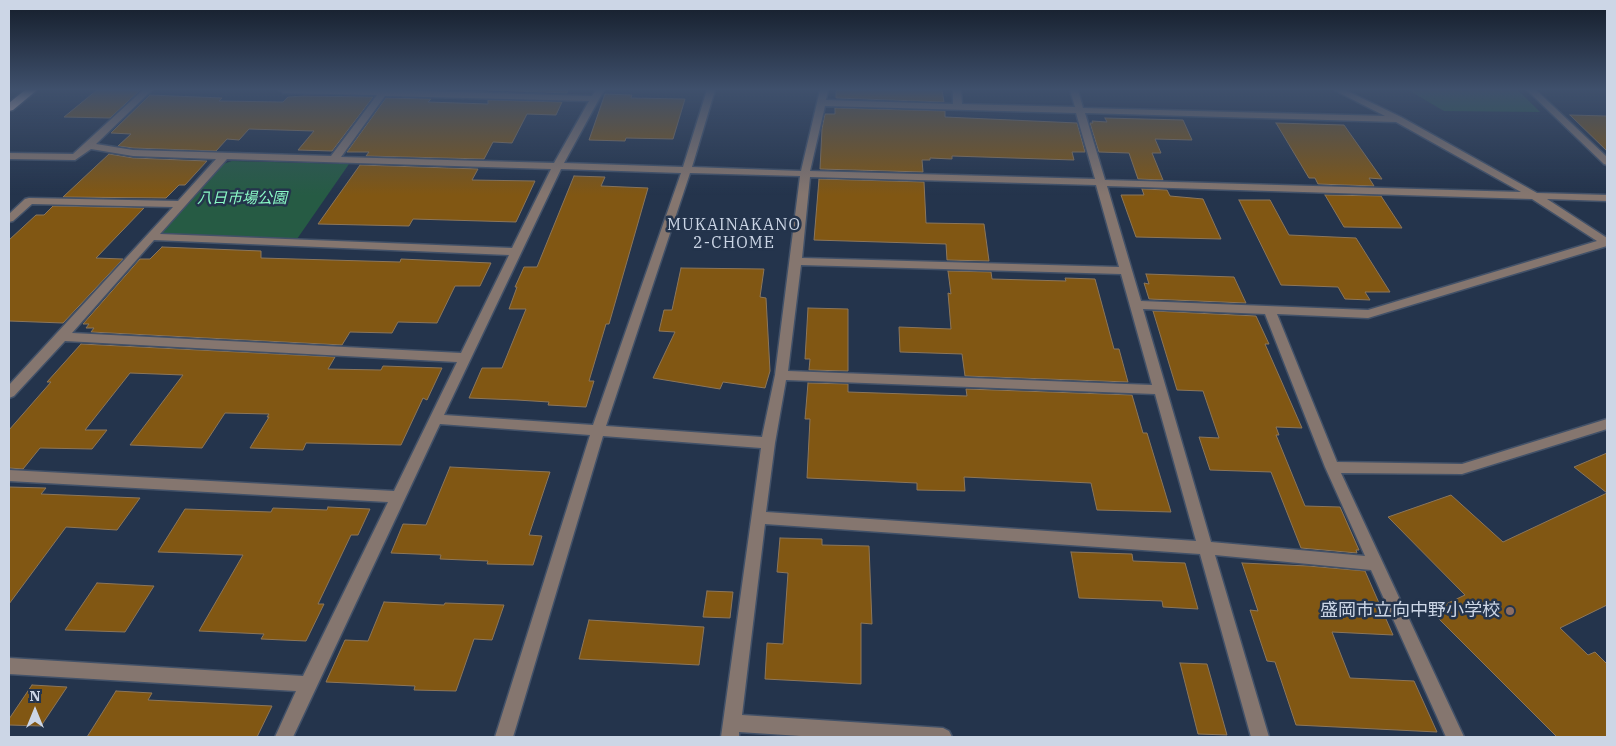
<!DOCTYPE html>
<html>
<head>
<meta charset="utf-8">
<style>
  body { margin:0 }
  #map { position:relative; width:1616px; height:746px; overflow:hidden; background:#24344c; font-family:"IBM Plex Serif",serif }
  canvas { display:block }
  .frame { position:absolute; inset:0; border:10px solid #ccd6e6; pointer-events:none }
  .north { position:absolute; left:10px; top:686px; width:50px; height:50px; -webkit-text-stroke:4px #24344c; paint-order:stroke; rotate:0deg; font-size:14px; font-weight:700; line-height:20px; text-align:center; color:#ccd6e6 }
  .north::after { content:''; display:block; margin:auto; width:18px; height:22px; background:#ccd6e6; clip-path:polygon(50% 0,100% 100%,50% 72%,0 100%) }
</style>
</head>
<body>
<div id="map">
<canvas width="1616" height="746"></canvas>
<div class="frame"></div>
<div class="north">N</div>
</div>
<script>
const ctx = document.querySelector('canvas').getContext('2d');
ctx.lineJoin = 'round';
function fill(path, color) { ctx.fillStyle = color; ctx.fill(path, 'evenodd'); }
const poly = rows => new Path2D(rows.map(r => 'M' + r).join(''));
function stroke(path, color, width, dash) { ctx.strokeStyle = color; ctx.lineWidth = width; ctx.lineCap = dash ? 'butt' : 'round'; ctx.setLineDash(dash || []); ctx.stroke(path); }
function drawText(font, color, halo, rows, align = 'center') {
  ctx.font = font + ' "IBM Plex Serif","Noto Sans JP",serif'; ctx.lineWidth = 5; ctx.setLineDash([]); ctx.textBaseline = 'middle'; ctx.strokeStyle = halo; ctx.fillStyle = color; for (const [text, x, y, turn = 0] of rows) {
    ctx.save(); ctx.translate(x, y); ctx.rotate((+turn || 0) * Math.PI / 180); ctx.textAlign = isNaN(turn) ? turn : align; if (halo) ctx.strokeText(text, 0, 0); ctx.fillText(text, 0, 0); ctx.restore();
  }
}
fill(poly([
  [1408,90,1518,90,1540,112,1444,111],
  [232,161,349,164,297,239,166,235,162,232,220,165]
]), '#265b44');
const building = poly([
  [97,90,140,90,110,118,64,117,97,90],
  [488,90,568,90,567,93,488,90],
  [836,90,942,90,944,102,836,98,836,90],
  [605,94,632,95,631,98,685,99,673,139,626,138,625,141,589,140,605,94],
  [150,95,222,98,219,101,283,102,288,97,303,96,373,97,332,151,298,150,314,131,249,129,239,140,227,139,216,151,133,148,118,146,131,134,111,133,150,95],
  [386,98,431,99,428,102,488,104,488,100,562,102,556,115,527,114,512,143,493,142,484,159,366,156,369,152,347,152,386,98],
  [835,108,945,111,945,117,1077,123,1085,152,1072,152,1074,160,952,156,952,159,930,158,930,160,922,160,923,172,820,169,822,129,825,114,835,114,835,108],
  [1570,115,1607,116,1607,151,1570,115],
  [1105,118,1183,120,1192,140,1155,139,1161,153,1152,153,1163,180,1138,179,1129,153,1099,152,1090,123,1093,123,1092,121,1107,122,1105,118],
  [1276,123,1344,125,1382,179,1369,178,1374,186,1318,184,1315,178,1309,178,1276,123],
  [109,154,133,158,207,161,185,185,179,185,166,198,63,197,109,154],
  [360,165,478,169,472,180,535,181,516,222,413,219,409,226,318,224,360,165],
  [574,176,605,177,601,186,648,188,609,324,606,324,589,381,594,381,586,407,548,405,549,402,517,400,469,398,482,368,502,368,526,309,509,309,517,287,515,287,524,267,537,267,574,176],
  [819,179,924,182,926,223,984,224,989,261,947,260,946,244,814,240,819,179],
  [1142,189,1167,190,1170,196,1203,199,1221,239,1136,237,1121,195,1144,195,1142,189],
  [1325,195,1381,196,1402,228,1344,227,1325,195],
  [1239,200,1270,200,1289,235,1356,238,1390,292,1365,292,1370,300,1345,299,1338,287,1281,285,1239,200],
  [53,206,144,208,96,258,123,259,63,323,9,321,9,240,36,215,44,215,53,206],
  [162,247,261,251,261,258,400,262,401,259,491,263,480,286,455,286,437,323,398,322,392,333,350,332,342,345,91,332,94,328,86,328,89,324,83,324,140,259,150,259,162,247],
  [681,268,764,269,760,297,766,298,770,371,765,388,723,382,720,389,653,378,675,332,659,331,664,310,672,310,681,268],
  [948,271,991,272,992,279,1066,281,1065,278,1095,279,1114,349,1119,349,1128,382,965,376,962,354,900,352,899,327,951,329,948,293,951,294,948,271],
  [1146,274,1234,277,1246,303,1149,299,1144,283,1149,284,1146,274],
  [808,308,848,309,848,371,809,370,810,359,805,359,808,308],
  [1153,311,1256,316,1269,344,1265,344,1302,428,1276,427,1279,435,1276,435,1305,506,1340,507,1359,550,1356,550,1357,553,1301,548,1271,472,1210,470,1199,437,1219,438,1203,391,1177,390,1153,311],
  [81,344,335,357,328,369,381,370,383,366,442,368,427,400,423,398,401,445,306,443,303,450,250,448,269,417,267,417,269,414,225,413,202,448,130,445,183,375,130,373,85,430,107,430,92,449,40,448,23,469,9,468,9,430,51,382,47,382,81,344],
  [808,383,848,384,848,392,967,396,966,389,1132,395,1143,433,1147,433,1171,512,1097,510,1091,483,964,477,965,491,917,490,917,483,807,478,810,419,805,419,808,383],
  [1607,453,1607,605,1560,628,1588,655,1595,652,1607,664,1607,737,1557,737,1431,611,1465,595,1388,517,1451,495,1503,542,1607,493,1574,467,1607,453],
  [450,467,550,472,529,535,542,536,533,565,487,564,488,561,440,559,441,555,391,553,403,524,426,525,450,467],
  [9,487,46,488,41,494,140,498,117,530,66,527,9,604,9,487],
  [328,507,370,509,358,535,351,535,318,604,324,604,306,641,261,639,264,634,199,631,243,555,158,552,185,509,271,512,273,508,327,510,328,507],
  [780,538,822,539,822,545,869,546,872,624,861,623,861,684,765,679,767,643,783,644,788,573,777,572,780,538],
  [1071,552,1132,554,1133,561,1185,563,1198,609,1163,607,1162,601,1079,598,1071,552],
  [1242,563,1308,566,1365,571,1393,635,1332,632,1350,678,1414,681,1437,732,1296,725,1275,662,1267,661,1250,610,1258,611,1242,563],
  [97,583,154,586,125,632,65,630,97,583],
  [707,591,733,592,730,618,703,617,707,591],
  [384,602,444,605,445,603,504,605,492,640,474,639,456,691,414,690,415,686,326,682,345,640,368,641,384,602],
  [589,620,704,627,699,665,579,659,589,620],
  [1180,663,1207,664,1227,735,1198,734,1180,663],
  [32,685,67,687,41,726,9,725,9,719,32,685],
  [116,691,152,693,148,700,272,706,257,737,87,737,116,691]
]);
fill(building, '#815713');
stroke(building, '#8c765a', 1);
const minor = poly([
  [143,90,152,90,96,144,133,150,331,156,377,95,283,93,279,90,389,90,592,96,596,90,604,90,564,163,683,167,707,90,715,90,692,167,801,171,820,90,828,90,826,100,953,104,953,90,961,90,962,104,1075,107,1070,90,1078,90,1083,108,1385,116,1334,90,1345,90,1401,117,1537,193,1607,195,1607,201,1547,199,1607,238,1607,246,1368,318,1277,314,1337,462,1462,464,1607,419,1607,429,1462,474,1341,473,1464,737,1446,737,1371,570,1215,555,1269,737,1251,737,1200,554,765,524,742,715,943,728,949,731,952,737,816,737,739,732,739,737,721,737,761,448,603,436,513,737,495,737,590,435,440,424,293,737,275,737,296,691,9,674,9,658,303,676,388,502,9,481,9,470,394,491,457,362,65,341,14,396,9,398,9,385,173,207,32,204,13,221,9,222,9,214,25,199,29,198,178,201,216,159,133,156,91,149,75,160,9,159,9,153,73,154,143,90],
  [385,96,589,101,554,163,341,157,385,96],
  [825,106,1076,113,1095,179,810,171,825,106],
  [1085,113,1396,122,1521,192,1105,180,1085,113],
  [227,159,551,169,512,248,160,234,227,159],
  [561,169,681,173,593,425,444,415,561,169],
  [690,173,800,176,775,375,762,437,606,426,690,173],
  [810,177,1096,185,1119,267,802,258,810,177],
  [1107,186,1532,199,1597,241,1368,310,1141,301,1107,186],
  [154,240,509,255,461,353,72,333,154,240],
  [801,265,1121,274,1152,385,788,371,801,265],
  [1143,309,1265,314,1325,467,1365,556,1211,542,1143,309],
  [786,380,1155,394,1196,541,766,512,775,443,786,380],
  [1527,90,1536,90,1607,157,1607,165,1604,164,1527,90]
]);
const highway = poly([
  [25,90,37,90,13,110,9,111,9,103,25,90]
]);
stroke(minor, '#425168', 3);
stroke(highway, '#425168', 3);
fill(minor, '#85766f');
fill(highway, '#f7d2c0');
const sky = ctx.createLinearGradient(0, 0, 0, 195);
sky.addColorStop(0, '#141d2a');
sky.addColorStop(0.46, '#3f506c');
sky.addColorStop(1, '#3f506c00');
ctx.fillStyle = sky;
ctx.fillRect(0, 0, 1616, 195);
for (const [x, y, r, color] of [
  [1510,611,5,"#8d6e63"]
]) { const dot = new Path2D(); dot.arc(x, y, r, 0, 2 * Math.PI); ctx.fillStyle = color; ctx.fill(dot); stroke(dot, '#24344c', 2); }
drawText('italic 15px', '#89f8c5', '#24344c', [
  ["八日市場公園",242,199]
]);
ctx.letterSpacing = '1px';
drawText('16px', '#ccd6e6', '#24344c', [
  ["MUKAINAKANO",734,225],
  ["2-CHOME",734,243]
]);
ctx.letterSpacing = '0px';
drawText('18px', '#ccd6e6', '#24344c', [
  ["盛岡市立向中野小学校",1500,611]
], 'right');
</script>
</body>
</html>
